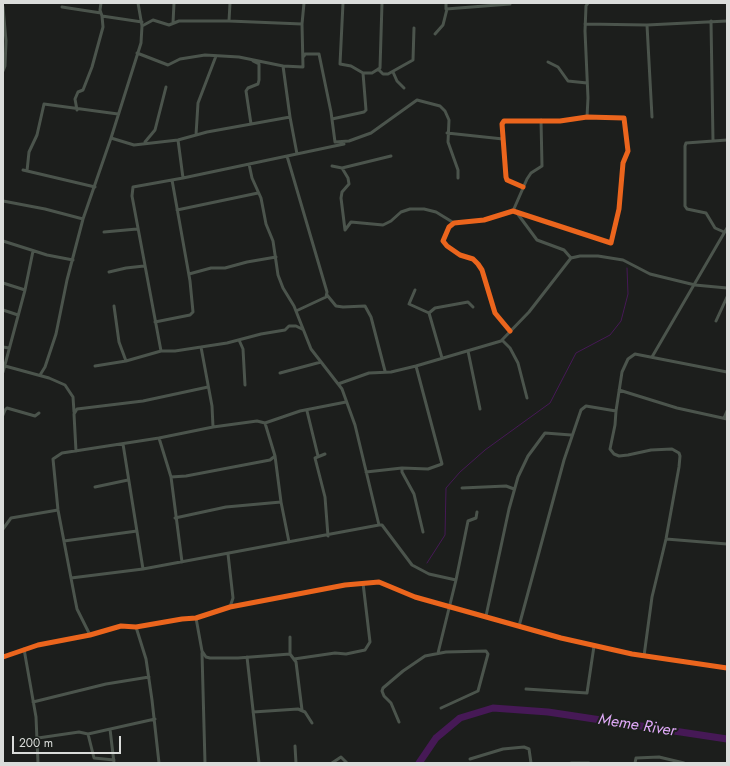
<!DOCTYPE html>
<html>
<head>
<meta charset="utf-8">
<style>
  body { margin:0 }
  #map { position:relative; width:730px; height:766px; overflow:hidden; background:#1c1e1c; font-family:Jost,sans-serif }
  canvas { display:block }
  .frame { position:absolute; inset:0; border:4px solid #dadcda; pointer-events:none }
  .scale { position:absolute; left:12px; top:736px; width:109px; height:18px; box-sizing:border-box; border:2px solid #dadcda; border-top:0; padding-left:5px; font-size:12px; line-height:14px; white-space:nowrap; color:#dadcda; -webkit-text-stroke:3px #1b1f1b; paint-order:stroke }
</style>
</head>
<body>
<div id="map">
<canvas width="730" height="766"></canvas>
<div class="frame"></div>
<div class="scale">200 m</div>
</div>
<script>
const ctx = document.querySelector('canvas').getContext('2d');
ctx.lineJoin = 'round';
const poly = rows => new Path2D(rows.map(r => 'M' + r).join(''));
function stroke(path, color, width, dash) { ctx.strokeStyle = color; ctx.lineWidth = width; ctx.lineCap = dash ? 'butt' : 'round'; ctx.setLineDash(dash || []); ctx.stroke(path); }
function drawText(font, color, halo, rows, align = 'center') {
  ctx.font = font + ' Jost,sans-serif'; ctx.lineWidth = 4; ctx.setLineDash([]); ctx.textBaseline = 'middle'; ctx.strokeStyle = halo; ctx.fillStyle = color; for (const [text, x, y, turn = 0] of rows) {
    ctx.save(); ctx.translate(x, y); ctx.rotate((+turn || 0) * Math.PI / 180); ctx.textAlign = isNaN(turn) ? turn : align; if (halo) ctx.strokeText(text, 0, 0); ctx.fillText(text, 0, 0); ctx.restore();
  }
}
stroke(poly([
  [427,563,445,535,446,488,460,472,485,450,550,403,576,353,610,335,621,321,628,294,627,268]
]), '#461956', 1);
stroke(poly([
  [419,763,436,738,460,718,493,708,548,712,727,739]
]), '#461956', 7);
stroke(poly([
  [101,3,100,10,102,16,142,22],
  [343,3,340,64,351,66,363,73,372,73,380,68,382,3],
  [446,3,446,9,510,4],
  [3,7,6,41,5,66,3,71],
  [62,7,101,13],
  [229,21,230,3],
  [711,21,713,141],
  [173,23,174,3],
  [302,24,304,3],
  [585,24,647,25,727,21],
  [647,25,652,117],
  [435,34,443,25,447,9],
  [137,53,168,65,180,59,205,55,239,57,283,66],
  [304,56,305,54,319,54,331,112,335,142,349,141,371,133,417,100,440,106,445,111,449,120,448,142,458,170,458,178],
  [548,62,558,67,568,81,587,83],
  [378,69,383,74,388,74,413,60,414,28],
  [393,72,397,81,404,88],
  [77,110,75,99,78,92,83,90,92,67,103,27,102,16],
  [290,117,297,154],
  [587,117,588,98,585,31,586,6,588,3],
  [332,119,364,112,366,110,363,73],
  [251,124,246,91,248,88,258,84,259,80,259,64,253,61],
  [447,133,503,139],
  [196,135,198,103,216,56],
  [111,138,134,145,178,140,207,132,290,117,283,66,303,67,302,24,229,21,179,21,169,25,153,20,142,26],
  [145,142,155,130,166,87],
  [287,156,327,292,326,297,296,311],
  [249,164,252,178,261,198,266,224,273,241,278,275,283,288,294,306,311,349,342,389,355,425,379,525,382,525,412,565,429,574,456,580],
  [332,166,342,168,391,156],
  [342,168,348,178,349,184,342,192,341,198,345,230],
  [23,170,95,187],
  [27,171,29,152,37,135,44,104,118,114],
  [183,178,344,144],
  [3,201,45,209,83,219],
  [177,210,258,193],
  [513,211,527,179,531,173,542,166,541,120],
  [517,213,537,240,564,250,571,258],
  [345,230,351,222,383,225,391,221,401,212,410,209,424,209,436,212,454,223],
  [104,232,137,229],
  [724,232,715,228,706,213,687,209,685,206,685,146,686,143,727,140],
  [3,241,47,255,73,260],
  [109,272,126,268,144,266],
  [189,274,211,268,225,268,247,262,276,257],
  [3,283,25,290],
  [415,290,409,304,429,313,442,358],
  [327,295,336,306,343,307,365,306,371,317,385,371],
  [114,306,119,342,126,361],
  [3,310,18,315],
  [429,313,435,308,468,302,473,307],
  [716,321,727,297],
  [155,322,190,315,193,312,190,281,172,180],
  [510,331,495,313,482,270,478,264,473,259,460,255,447,246,443,241,449,227,454,223,484,220,513,211,611,243,619,209,623,163,628,151,624,118,587,117,560,121,504,121,502,124,506,177,507,180,523,187],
  [239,340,243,349,245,385],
  [502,340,510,348,518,363,527,398],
  [3,347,9,348],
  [201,347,212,406,213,427],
  [161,351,132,196,133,187,183,178,178,140],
  [468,351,480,409],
  [652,357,727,228],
  [5,366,49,378,65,385,73,397,74,412],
  [95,366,126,361,161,351,175,351,227,343,261,334,285,330,289,326,296,326,302,329],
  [416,366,501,341,529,312,571,258,580,256,598,256,623,260,650,274,695,285,727,288],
  [3,372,25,290,33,251],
  [280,373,321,362],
  [40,375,45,367,56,334,67,280,83,219,111,138,141,43,142,26,138,3],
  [338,384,369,373,391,372,416,366,442,464,428,469,402,468,366,472],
  [619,390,677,408,727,419],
  [307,411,318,456],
  [616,411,615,425,610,449,614,454,619,456,628,455,651,450,672,449,679,453,680,456,679,467,666,539,652,597,644,656],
  [3,415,5,410,7,408,35,416,39,413],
  [724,418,727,411],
  [265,423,275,456,281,502,289,542],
  [159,438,171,477,182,562],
  [123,444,143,569],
  [76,451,74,414,77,409,143,401,208,387],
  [325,454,315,458,325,497,328,536],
  [402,468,402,472,414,494,423,532],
  [171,477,186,476,270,460,275,456],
  [95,487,128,480],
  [462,488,506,486,514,489],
  [175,518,226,507,281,502],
  [3,529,11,518,58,510],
  [666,539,727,544],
  [64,541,137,531],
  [228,554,233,598,230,607],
  [71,578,143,569,379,525],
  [486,616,509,509,518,477,528,456,545,433,571,435],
  [196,618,202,651,206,657,210,658,238,658,290,654,290,637],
  [519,626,564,460,581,410,586,406,616,411,622,372,628,359,635,354,727,372],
  [136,627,146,659,152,700,159,763],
  [90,635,77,609,75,599,58,510,53,459,62,453,159,438,213,427,257,421,265,423,300,411,346,402],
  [24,649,36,717,38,763],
  [202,653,205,763],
  [438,653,456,580,468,521,476,518,477,512],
  [290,654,296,662,302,710],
  [3,657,38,645,90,635,121,626,136,627,182,619,196,618,230,607,345,585,379,582,415,597,561,638,632,654,727,668],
  [247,657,259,763],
  [294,659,335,653,346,654,365,650,370,642,363,583],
  [526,689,587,693,594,646],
  [33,702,106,684,149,677],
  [253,712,298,709,305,712,312,723],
  [399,722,391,703,384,696,382,691,383,688,403,671,425,656,446,652,486,651,488,654,478,691,441,708],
  [110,729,114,763],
  [88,734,94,758,114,760],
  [38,738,79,732,88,734,155,719],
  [295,746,296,763],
  [470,759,503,749,524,747,529,749,531,763],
  [332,763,341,757,347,763],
  [571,763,589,763],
  [635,763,636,758,659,757,684,763]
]), '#4b544c', 3);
stroke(poly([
  [510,331,495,313,482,270,478,264,473,259,460,255,447,246,443,241,449,227,454,223,484,220,513,211,611,243,619,209,623,163,628,151,624,118,587,117,560,121,504,121,502,124,506,177,507,180,523,187],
  [3,657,38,645,90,635,121,626,136,627,182,619,196,618,230,607,345,585,379,582,415,597,561,638,632,654,727,668]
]), '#eb651d', 5);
drawText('italic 16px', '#dea8f6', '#1b1f1b', [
  ["Meme River",637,726,9]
]);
</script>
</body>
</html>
